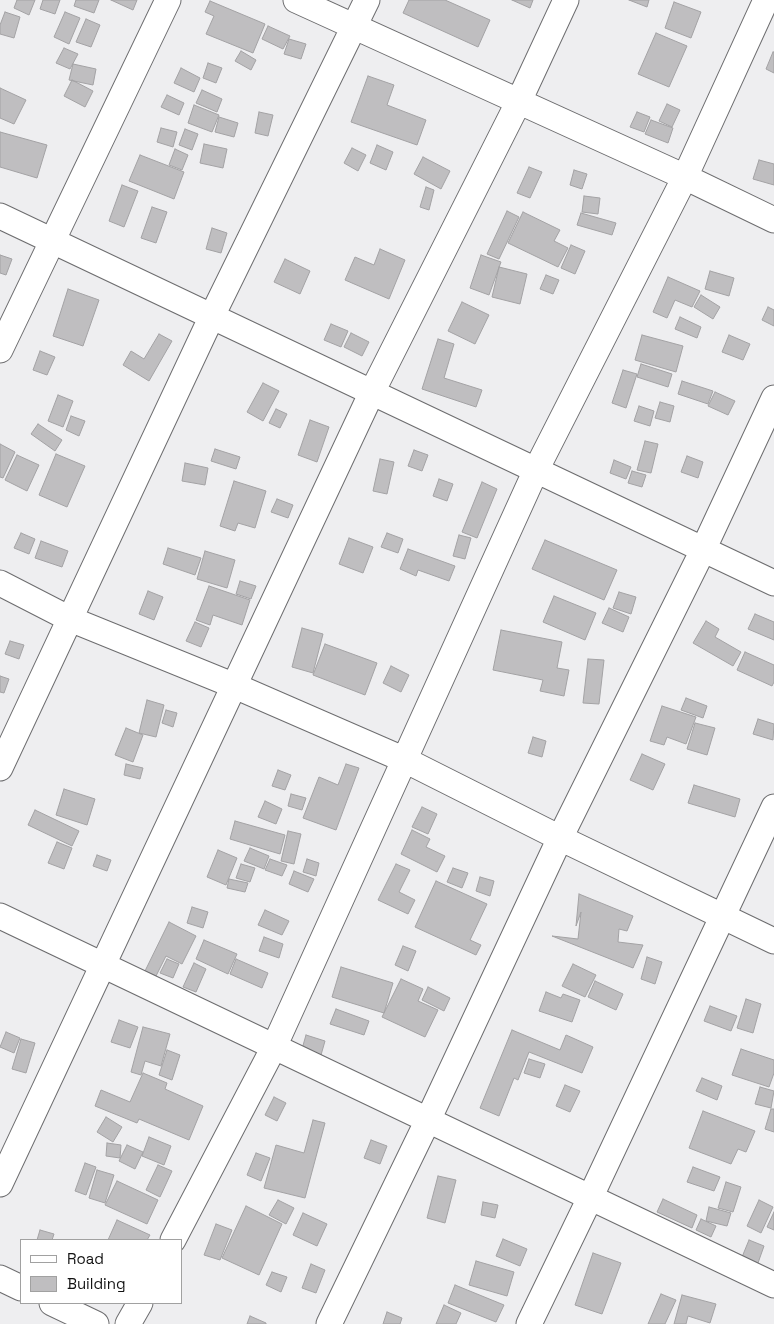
<!DOCTYPE html>
<html>
<head>
<meta charset="utf-8">
<style>
  body { margin:0 }
  #map { position:relative; width:774px; height:1324px; overflow:hidden; background:#eeeef0; font-family:"Space Grotesk",sans-serif }
  canvas { display:block }
  .legend { position:absolute; left:20px; top:1239px; width:162px; height:65px; box-sizing:border-box; background:#fff; border:1px solid #a1a1a1; margin:0; padding:6px 9px; list-style:none; font-size:15px; color:#131313 }
  .legend li { display:flex; align-items:center; gap:10px; height:25px }
  .legend b { width:25px; border:1px solid #a1a1a1 }
</style>
</head>
<body>
<div id="map">
<canvas width="774" height="1324"></canvas>
<ul class="legend">
<li><b style="height:6px;background:#fff"></b>Road</li>
<li><b style="height:14px;background:#bfbec0"></b>Building</li>
</ul>
</div>
<script>
const ctx = document.querySelector('canvas').getContext('2d');
ctx.lineJoin = 'round';
function fill(path, color) { ctx.fillStyle = color; ctx.fill(path, 'evenodd'); }
const poly = rows => new Path2D(rows.map(r => 'M' + r).join(''));
function stroke(path, color, width, dash) { ctx.strokeStyle = color; ctx.lineWidth = width; ctx.lineCap = dash ? 'butt' : 'round'; ctx.setLineDash(dash || []); ctx.stroke(path); }
const building = poly([
  [17,0,35,0,29,15,14,8,17,0],
  [43,0,60,0,55,14,40,9,43,0],
  [76,0,99,0,94,13,74,6,76,0],
  [111,0,137,0,133,10,111,0],
  [409,0,445,0,490,20,478,47,403,13,409,0],
  [512,0,533,0,530,8,512,0],
  [629,0,649,0,647,7,629,0],
  [210,1,265,24,253,53,206,34,214,16,205,12,210,1],
  [674,2,701,12,691,38,665,28,674,2],
  [5,12,20,17,14,38,0,34,0,25,5,12],
  [65,12,80,18,69,44,54,37,65,12],
  [86,19,100,25,91,47,76,42,86,19],
  [268,26,290,36,283,49,262,39,268,26],
  [656,33,687,46,669,87,638,74,656,33],
  [289,39,306,44,301,59,284,54,289,39],
  [64,48,78,54,70,69,56,63,64,48],
  [241,51,256,60,251,70,235,61,241,51],
  [773,52,774,52,774,73,766,69,773,52],
  [208,63,222,68,216,83,203,78,208,63],
  [73,64,96,69,93,85,69,80,73,64],
  [181,68,200,78,194,92,174,83,181,68],
  [368,76,394,85,387,105,426,120,417,145,351,122,368,76],
  [72,80,93,91,85,107,64,96,72,80],
  [0,88,26,100,14,124,0,118,0,88],
  [202,90,222,99,217,112,196,103,202,90],
  [167,95,184,103,179,115,161,107,167,95],
  [667,104,680,110,672,127,659,121,667,104],
  [194,105,219,115,212,132,188,123,194,105],
  [259,112,273,115,268,136,255,133,259,112],
  [637,112,650,117,644,132,630,127,637,112],
  [219,117,238,123,234,137,215,132,219,117],
  [651,120,673,128,668,143,645,134,651,120],
  [161,128,177,132,173,147,157,142,161,128],
  [185,129,198,134,192,150,179,145,185,129],
  [0,132,47,145,37,178,0,167,0,132],
  [204,144,227,149,223,168,200,163,204,144],
  [377,145,393,152,386,170,370,163,377,145],
  [352,148,366,155,358,171,344,163,352,148],
  [175,149,188,155,182,170,169,165,175,149],
  [140,155,184,172,174,199,129,181,140,155],
  [423,157,450,171,441,189,414,174,423,157],
  [759,160,774,164,774,185,753,179,759,160],
  [529,167,542,172,530,198,517,193,529,167],
  [574,170,587,174,582,189,570,185,574,170],
  [122,185,138,191,124,227,109,221,122,185],
  [426,187,434,190,429,210,420,207,426,187],
  [584,196,600,198,598,214,582,212,584,196],
  [152,207,167,212,156,243,141,238,152,207],
  [507,211,519,217,499,259,487,254,507,211],
  [523,212,560,230,554,241,568,248,558,267,508,243,523,212],
  [581,213,616,223,612,235,577,225,581,213],
  [212,228,227,233,221,253,206,249,212,228],
  [571,245,585,251,575,274,561,268,571,245],
  [380,249,405,260,389,299,345,280,355,257,374,265,380,249],
  [0,255,12,259,6,275,0,273,0,255],
  [481,255,501,262,489,295,470,288,481,255],
  [285,259,310,271,300,294,274,282,285,259],
  [499,267,527,274,520,304,492,297,499,267],
  [710,271,734,278,729,296,705,289,710,271],
  [546,275,559,280,553,294,540,289,546,275],
  [668,277,700,291,692,307,675,300,667,318,653,312,668,277],
  [68,289,99,300,83,346,53,336,68,289],
  [701,295,720,307,713,319,694,307,701,295],
  [462,302,489,315,475,344,448,331,462,302],
  [768,307,774,310,774,326,762,320,768,307],
  [680,317,701,327,697,338,675,329,680,317],
  [331,324,348,331,341,347,324,340,331,324],
  [351,333,369,342,362,356,344,347,351,333],
  [159,334,172,341,149,381,123,365,131,351,144,359,159,334],
  [642,335,683,346,676,372,635,360,642,335],
  [729,335,750,344,743,360,722,352,729,335],
  [438,339,454,344,444,378,482,390,476,407,422,389,438,339],
  [40,351,55,357,47,375,33,370,40,351],
  [641,364,672,374,668,387,637,377,641,364],
  [623,370,637,374,626,408,612,403,623,370],
  [682,381,713,391,708,404,678,394,682,381],
  [263,383,279,391,263,421,247,412,263,383],
  [715,392,735,401,728,415,708,406,715,392],
  [58,395,73,401,63,427,48,421,58,395],
  [660,402,674,406,670,422,655,418,660,402],
  [639,406,654,411,650,426,634,421,639,406],
  [276,409,287,414,280,428,269,423,276,409],
  [71,416,85,421,79,436,66,430,71,416],
  [310,420,329,427,317,462,298,455,310,420],
  [38,424,62,440,55,451,31,434,38,424],
  [645,441,658,444,651,473,637,470,645,441],
  [0,444,15,452,3,478,0,477,0,444],
  [215,449,240,457,236,469,211,461,215,449],
  [414,450,428,455,422,471,408,466,414,450],
  [56,454,85,466,67,507,39,495,56,454],
  [17,455,39,465,27,491,5,480,17,455],
  [687,456,703,462,698,478,681,472,687,456],
  [380,459,394,462,387,494,373,491,380,459],
  [614,460,631,467,626,479,610,473,614,460],
  [185,463,208,468,205,485,182,481,185,463],
  [632,471,646,475,642,487,628,483,632,471],
  [439,479,453,484,447,501,433,496,439,479],
  [234,481,266,491,255,528,238,523,235,531,220,526,234,481],
  [482,482,497,489,477,538,462,532,482,482],
  [277,499,293,505,288,518,271,512,277,499],
  [21,533,35,539,29,554,14,548,21,533],
  [387,533,403,539,398,553,381,547,387,533],
  [459,535,471,538,465,559,453,556,459,535],
  [349,538,373,547,363,573,339,564,349,538],
  [545,540,617,570,604,600,532,569,545,540],
  [41,541,68,551,62,567,35,558,41,541],
  [168,548,201,558,195,575,163,564,168,548],
  [408,549,455,566,449,581,418,570,416,576,400,569,408,549],
  [205,551,235,560,227,588,197,579,205,551],
  [240,581,256,586,251,599,236,594,240,581],
  [209,586,250,600,242,625,213,615,210,625,196,620,209,586],
  [148,591,163,597,154,620,139,614,148,591],
  [619,592,636,597,631,614,613,608,619,592],
  [554,596,596,613,585,640,543,622,554,596],
  [609,608,629,617,623,632,602,623,609,608],
  [755,614,774,622,774,640,748,629,755,614],
  [706,621,719,629,715,637,741,652,733,666,693,643,706,621],
  [195,622,209,628,201,647,186,641,195,622],
  [302,628,323,634,313,673,292,667,302,628],
  [501,630,562,642,557,668,569,670,564,696,540,691,543,680,493,670,501,630],
  [10,641,24,645,19,659,5,654,10,641],
  [325,644,377,663,365,695,313,675,325,644],
  [745,652,774,665,774,682,772,686,737,670,745,652],
  [588,659,604,660,599,704,583,703,588,659],
  [391,666,409,675,401,692,383,683,391,666],
  [0,676,9,679,4,693,0,692,0,676],
  [686,698,707,706,703,718,681,710,686,698],
  [147,700,164,705,156,737,139,733,147,700],
  [662,706,696,717,686,744,667,737,664,745,650,741,662,706],
  [166,710,177,713,173,727,162,723,166,710],
  [758,719,774,724,773,740,753,734,758,719],
  [695,723,715,728,707,755,687,749,695,723],
  [126,728,143,735,133,762,115,755,126,728],
  [533,737,546,741,542,757,528,753,533,737],
  [642,754,665,764,653,790,630,780,642,754],
  [126,764,143,768,140,779,124,775,126,764],
  [346,764,359,768,336,830,303,818,319,777,338,785,346,764],
  [278,770,291,775,285,790,272,786,278,770],
  [694,785,740,799,735,817,688,803,694,785],
  [64,789,95,799,87,825,56,815,64,789],
  [291,794,306,798,302,810,288,806,291,794],
  [265,801,282,809,276,824,258,817,265,801],
  [422,807,437,814,428,834,412,827,422,807],
  [35,810,79,831,72,846,28,825,35,810],
  [235,821,285,835,280,854,230,839,235,821],
  [412,830,430,839,426,847,445,856,437,872,401,854,412,830],
  [288,831,301,834,294,864,281,861,288,831],
  [57,842,72,848,64,869,48,863,57,842],
  [250,848,269,856,264,869,244,861,250,848],
  [218,850,237,858,226,885,207,877,218,850],
  [97,855,111,860,107,871,93,866,97,855],
  [270,859,287,865,282,876,265,870,270,859],
  [307,859,319,863,316,876,303,872,307,859],
  [241,864,255,868,250,882,236,878,241,864],
  [396,864,410,870,399,892,415,900,408,914,378,900,396,864],
  [453,868,468,873,462,888,447,882,453,868],
  [294,871,314,879,308,892,289,884,294,871],
  [480,877,494,881,490,896,476,891,480,877],
  [229,879,248,883,245,892,227,888,229,879],
  [436,881,487,904,470,940,481,945,476,955,415,927,436,881],
  [579,894,633,916,627,931,619,929,618,942,643,945,633,968,552,936,578,939,581,912,576,926,579,894],
  [192,907,208,912,203,928,187,923,192,907],
  [265,910,289,921,282,935,258,925,265,910],
  [169,922,196,936,182,964,166,956,156,976,145,971,169,922],
  [264,937,283,944,279,958,259,951,264,937],
  [204,940,237,954,228,974,196,959,204,940],
  [403,946,416,951,408,971,395,965,403,946],
  [647,957,662,962,655,984,641,979,647,957],
  [167,959,179,964,173,978,160,973,167,959],
  [236,959,268,973,262,988,230,974,236,959],
  [194,963,206,969,196,992,183,987,194,963],
  [573,964,596,975,585,997,562,986,573,964],
  [341,967,393,983,384,1013,332,997,341,967],
  [401,979,423,989,418,1001,438,1010,425,1037,382,1017,401,979],
  [595,981,623,994,616,1010,588,997,595,981],
  [428,987,450,998,444,1011,422,1000,428,987],
  [546,992,561,998,563,994,580,1000,572,1022,539,1011,546,992],
  [746,999,761,1004,753,1033,737,1028,746,999],
  [710,1006,737,1016,731,1031,704,1021,710,1006],
  [336,1009,369,1021,364,1035,330,1024,336,1009],
  [119,1020,138,1027,130,1048,111,1042,119,1020],
  [143,1027,170,1034,161,1066,145,1061,141,1075,131,1072,143,1027],
  [512,1030,560,1050,566,1035,593,1047,582,1073,529,1052,518,1080,514,1078,499,1116,480,1108,512,1030],
  [6,1032,20,1038,14,1053,0,1047,6,1032],
  [306,1035,325,1041,321,1055,302,1049,306,1035],
  [21,1039,35,1043,26,1073,12,1069,21,1039],
  [741,1049,774,1060,774,1073,769,1087,732,1075,741,1049],
  [167,1050,180,1055,172,1080,159,1075,167,1050],
  [529,1059,545,1064,540,1078,524,1073,529,1059],
  [143,1073,167,1083,165,1089,203,1106,189,1140,139,1119,137,1123,95,1106,101,1090,130,1102,143,1073],
  [702,1078,722,1086,717,1100,696,1091,702,1078],
  [565,1085,580,1091,570,1112,556,1106,565,1085],
  [760,1087,774,1091,771,1108,755,1104,760,1087],
  [274,1097,286,1103,277,1121,265,1115,274,1097],
  [771,1109,774,1109,774,1132,765,1129,771,1109],
  [703,1111,755,1131,746,1152,738,1149,731,1164,689,1148,703,1111],
  [106,1117,122,1127,113,1142,97,1132,106,1117],
  [313,1120,325,1123,305,1198,264,1188,276,1145,304,1153,313,1120],
  [149,1137,171,1146,164,1165,142,1156,149,1137],
  [371,1140,387,1146,380,1164,364,1158,371,1140],
  [107,1143,121,1145,120,1158,106,1156,107,1143],
  [127,1145,143,1152,135,1169,119,1161,127,1145],
  [256,1153,270,1158,261,1181,247,1175,256,1153],
  [85,1163,96,1167,86,1195,75,1191,85,1163],
  [158,1165,172,1171,160,1197,146,1190,158,1165],
  [693,1167,720,1177,714,1191,687,1182,693,1167],
  [97,1170,114,1175,105,1203,89,1198,97,1170],
  [438,1176,456,1180,445,1223,427,1218,438,1176],
  [117,1181,158,1200,147,1224,105,1205,117,1181],
  [726,1182,741,1187,733,1212,718,1208,726,1182],
  [663,1199,697,1215,692,1228,657,1212,663,1199],
  [278,1200,294,1208,286,1224,269,1215,278,1200],
  [759,1200,773,1207,761,1233,747,1226,759,1200],
  [483,1202,498,1205,495,1218,481,1215,483,1202],
  [246,1206,282,1224,259,1275,222,1258,246,1206],
  [709,1207,731,1213,727,1226,706,1221,709,1207],
  [774,1212,774,1230,767,1227,774,1212],
  [303,1213,327,1224,317,1246,293,1235,303,1213],
  [701,1219,716,1226,711,1237,696,1230,701,1219],
  [117,1220,150,1235,147,1240,108,1240,117,1220],
  [216,1224,232,1230,220,1260,204,1255,216,1224],
  [40,1230,54,1234,52,1240,37,1240,40,1230],
  [503,1239,527,1249,520,1266,496,1256,503,1239],
  [749,1240,764,1246,758,1263,742,1257,749,1240],
  [593,1253,621,1263,602,1314,575,1305,593,1253],
  [476,1261,514,1272,507,1296,469,1285,476,1261],
  [311,1264,325,1270,316,1293,302,1288,311,1264],
  [272,1272,287,1277,281,1292,266,1285,272,1272],
  [455,1285,504,1305,496,1322,448,1303,455,1285],
  [661,1294,676,1300,665,1324,648,1324,661,1294],
  [682,1295,716,1304,710,1323,688,1316,686,1324,674,1324,682,1295],
  [444,1305,461,1313,456,1324,436,1324,444,1305],
  [387,1312,402,1318,400,1324,383,1324,387,1312],
  [250,1316,266,1323,266,1324,247,1324,250,1316]
]);
fill(building, '#bfbec0');
stroke(building, '#a3a2a4', 1);
const minor = poly([
  [296,0,685,177,774,220],
  [0,216,774,583],
  [0,350,168,0],
  [0,583,70,619,235,686,405,760,560,838,774,941],
  [0,768,212,316,367,0],
  [0,916,774,1285],
  [0,1184,372,392,519,101,566,0],
  [173,1240,274,1047,536,470,685,177,766,0],
  [0,1278,21,1288],
  [52,1303,96,1324],
  [128,1324,140,1303],
  [329,1324,428,1120,560,838,703,550,774,398],
  [529,1324,590,1198,774,807]
]);
stroke(minor, '#6d6d6f', 27);
stroke(minor, '#fff', 25);
</script>
</body>
</html>
